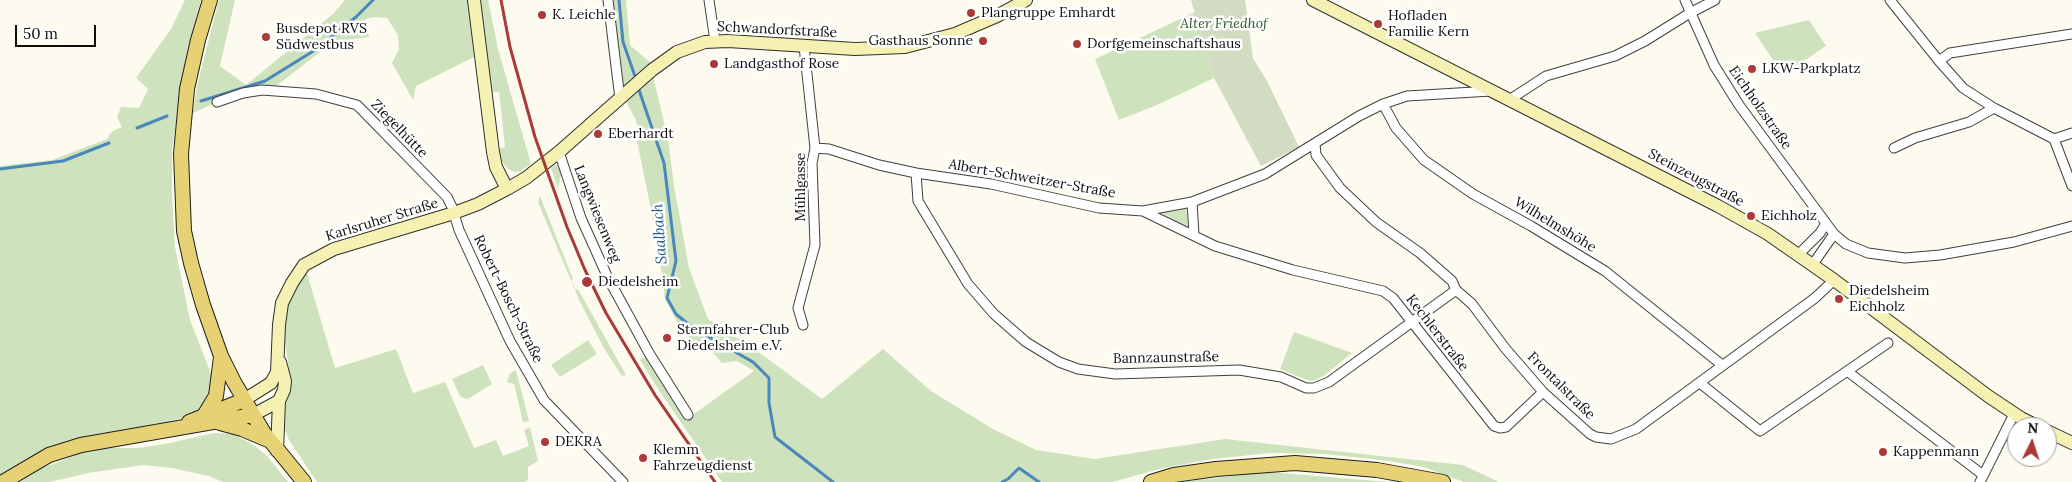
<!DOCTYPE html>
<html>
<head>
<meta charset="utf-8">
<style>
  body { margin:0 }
  #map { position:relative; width:2072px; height:482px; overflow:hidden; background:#fdfbef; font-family:Lora,serif }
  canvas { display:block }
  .north { position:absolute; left:2007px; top:417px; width:50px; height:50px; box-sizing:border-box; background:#fff; border:1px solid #9e9e9e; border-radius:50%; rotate:4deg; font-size:14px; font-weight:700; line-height:20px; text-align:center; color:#0d0d0d }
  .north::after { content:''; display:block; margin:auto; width:18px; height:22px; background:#aa3937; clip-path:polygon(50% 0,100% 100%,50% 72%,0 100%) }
  .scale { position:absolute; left:15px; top:25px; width:81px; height:22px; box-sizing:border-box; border:2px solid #0d0d0d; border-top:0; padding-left:6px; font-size:15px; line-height:18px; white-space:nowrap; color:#0d0d0d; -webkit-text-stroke:4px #fff; paint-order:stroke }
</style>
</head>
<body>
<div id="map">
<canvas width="2072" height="482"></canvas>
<div class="north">N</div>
<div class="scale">50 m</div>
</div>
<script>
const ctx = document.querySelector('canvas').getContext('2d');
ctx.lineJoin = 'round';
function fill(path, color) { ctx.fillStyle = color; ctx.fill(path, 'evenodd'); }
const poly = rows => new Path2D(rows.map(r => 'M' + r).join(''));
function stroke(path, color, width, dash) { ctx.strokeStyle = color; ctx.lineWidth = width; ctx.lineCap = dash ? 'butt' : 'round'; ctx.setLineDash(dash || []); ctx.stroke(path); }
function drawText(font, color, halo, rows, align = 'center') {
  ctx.font = font + ' Lora,serif'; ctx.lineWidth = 5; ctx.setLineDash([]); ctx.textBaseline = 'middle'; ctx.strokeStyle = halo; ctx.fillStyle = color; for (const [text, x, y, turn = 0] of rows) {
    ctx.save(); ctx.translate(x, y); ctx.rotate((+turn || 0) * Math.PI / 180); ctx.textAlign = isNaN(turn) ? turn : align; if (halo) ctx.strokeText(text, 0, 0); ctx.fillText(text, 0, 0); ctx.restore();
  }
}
fill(poly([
  [185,0,201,0,186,57,172,150,172,195,175,247,190,320,212,376,211,396,200,411,192,416,78,440,0,479,0,166,52,160,107,139,111,132,122,127,117,117,121,107,139,108,148,89,136,78,171,29],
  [219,0,235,0,220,66,246,85,333,14,345,0,468,0,474,57,416,86,413,100,392,63,399,49,398,35,387,18,375,17,366,19,369,37,333,42,267,93,217,102,193,113,197,86],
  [481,0,488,0,498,49,531,164,520,171,514,172,508,169,499,158,497,149,505,147,499,92,491,92],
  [613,0,626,0,630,45,652,64,624,90],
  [1195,12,1214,78,1157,105,1119,120,1095,59],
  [1809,20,1826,46,1783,75,1755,33],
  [653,76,668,139,674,186,689,268,708,319,764,356,822,399,883,349,931,391,993,429,1036,450,1095,459,1225,439,1463,465,1499,482,1464,482,1423,467,1389,461,1325,454,1270,453,1213,459,1163,468,1112,482,722,482,660,392,640,360,652,352,691,416,754,371,737,361,722,363,707,346,684,335,665,299,657,239,637,141,640,137,636,120,626,102],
  [555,165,558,165,562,171,558,188,551,168],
  [540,196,573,279,571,280,576,290,578,289,626,375,622,376,605,350,580,302,540,207,538,202],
  [1186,208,1188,225,1186,226,1162,213,1165,210],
  [307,273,335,368,396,349,413,393,445,382,474,448,496,440,503,456,529,446,524,430,530,427,538,461,528,467,528,480,524,482,317,482,289,440,282,422,290,376,284,335,287,307,293,293],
  [1294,332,1352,353,1325,375,1314,381,1307,380,1280,369],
  [588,340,597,354,560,377,551,365],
  [483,365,492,384,468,399,466,399,460,396,452,379],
  [516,370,529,421,523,422,514,384,507,382,510,373],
  [214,433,233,434,254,445,267,456,288,482,223,482,209,476,172,468,144,465,88,473,50,482,16,482,35,471,94,448,138,448,165,444],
  [1269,472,1389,482,1179,482]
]), '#cee3bd');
fill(poly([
  [1191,0,1245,0,1253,58,1267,81,1299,147,1261,166,1214,78]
]), '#d2dcc2');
stroke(poly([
  [619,0,623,42,636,79],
  [638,87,664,163,676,261,667,298,676,314,693,328,753,362,769,378,769,403,775,437,833,482],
  [201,101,265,81,315,50,356,17,373,0],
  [137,128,167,116],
  [0,169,63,161,109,143],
  [1002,482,1008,479,1019,468,1039,482]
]), '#4a87bb', 3);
const street = poly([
  [608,0,620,99],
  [709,0,715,41],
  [1685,0,1714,65,1739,105,1834,234,1846,244,1868,253,1905,258,1940,255,2014,242,2072,226],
  [1890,0,1939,61,1963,88,1994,108,2054,139,2072,186],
  [1939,61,1950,53,2072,34],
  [1509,100,1546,76,1615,56,1645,41,1690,13,1715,0],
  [217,102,243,93,262,90,316,94,357,105,362,110,447,197,452,207,459,230,510,341,544,400,623,482],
  [1383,104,1396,128,1424,160,1473,194,1531,226,1605,271,1722,365],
  [2054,139,2072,133],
  [1315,144,1316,155,1340,188,1376,222,1420,253,1452,281,1456,290,1472,304,1505,348,1543,392,1590,434,1596,437,1611,439,1636,429,1815,298,1834,280],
  [815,148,829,149,879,165,916,173,991,184,1099,208,1143,211,1192,202,1265,174,1359,116,1383,104,1407,96,1491,91],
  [1894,148,1915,138,1969,122,1994,108],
  [559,152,581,218,608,278,649,353,688,415],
  [916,173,918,201,968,284,994,314,1026,342,1059,362,1078,369,1115,374,1239,370,1281,377,1306,388,1314,388,1329,382,1456,290],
  [1192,202,1194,235],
  [1143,211,1215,246,1293,270,1383,291,1393,298,1494,426,1500,428,1506,427,1543,392],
  [1799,254,1820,233,1826,223],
  [1813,264,1834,234],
  [803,325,798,308,815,245,812,163,815,148,804,46],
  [1847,371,1983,475],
  [1700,383,1760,431,1888,343],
  [1980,482,2014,414]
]);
const secondary = poly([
  [474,0,493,152,496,167,507,189],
  [1313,0,1718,206,1768,234,1834,280,1988,396,2021,418,2039,427],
  [244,400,271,383,277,372,279,325,282,303,292,283,304,265,334,249,454,213,478,204,507,189,526,178,559,152,652,70,677,52,705,42,728,41,855,49,905,47,955,34,997,16,1026,0],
  [253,415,279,401,284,390,285,381,280,362],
  [2047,431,2072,443],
  [277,451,279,401]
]);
const primary = poly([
  [210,0,198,40,187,89,181,154,184,231,191,263,203,305,221,356,234,382,264,433,304,482],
  [205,414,216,396,221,357],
  [189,422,244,400],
  [220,423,242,429,268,440],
  [3,482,49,455,81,445,253,415],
  [1151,482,1174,475,1216,469,1295,463,1377,470,1443,482]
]);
stroke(street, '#404040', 11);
stroke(secondary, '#2f2f2f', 14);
stroke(primary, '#1e1e1e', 16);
stroke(street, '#fff', 9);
stroke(secondary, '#f4f1b2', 12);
stroke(primary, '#e6d175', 14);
stroke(poly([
  [501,0,510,47,535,137,567,227,585,270,606,313,655,395,715,482]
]), '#aa3937', 3);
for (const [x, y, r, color] of [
  [971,13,5,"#aa3937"],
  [542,15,5,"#aa3937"],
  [1378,24,5,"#aa3937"],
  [266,37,5,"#aa3937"],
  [983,41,5,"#aa3937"],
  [1077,44,5,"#aa3937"],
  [714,64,5,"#aa3937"],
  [1752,69,5,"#aa3937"],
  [598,134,5,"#aa3937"],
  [1751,216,5,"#aa3937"],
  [587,282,6,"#aa3937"],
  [1839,299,5,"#aa3937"],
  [667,338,5,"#aa3937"],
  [545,442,5,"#aa3937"],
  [1883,452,5,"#aa3937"],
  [643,458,5,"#aa3937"]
]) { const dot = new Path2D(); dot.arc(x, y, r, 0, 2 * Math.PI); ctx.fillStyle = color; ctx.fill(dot); stroke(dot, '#fff', 2); }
drawText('14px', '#0d0d0d', '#fff', [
  ["Plangruppe Emhardt",981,13],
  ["K. Leichle",552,15],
  ["Hofladen",1388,16],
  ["Familie Kern",1388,32],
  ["Busdepot RVS",276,29],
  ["Südwestbus",276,45],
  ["Gasthaus Sonne",973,41,"right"],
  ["Dorfgemeinschaftshaus",1087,44],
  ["Landgasthof Rose",724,64],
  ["LKW-Parkplatz",1762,69],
  ["Eberhardt",608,134],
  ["Eichholz",1761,216],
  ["Diedelsheim",598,282],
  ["Diedelsheim",1849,291],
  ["Eichholz",1849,307],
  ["Sternfahrer-Club",677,330],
  ["Diedelsheim e.V.",677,346],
  ["DEKRA",555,442],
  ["Klemm",653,450],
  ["Fahrzeugdienst",653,466],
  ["Kappenmann",1893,452]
], 'left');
drawText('italic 14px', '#2e5b26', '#fff', [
  ["Alter Friedhof",1224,24]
]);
drawText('14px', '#0d0d0d', '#fff', [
  ["Schwandorfstraße",777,30,3],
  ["Eichholzstraße",1760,108,55],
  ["Ziegelhütte",399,129,46],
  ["Steinzeugstraße",1696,178,28],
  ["Albert-Schweitzer-Straße",1032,179,10],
  ["Mühlgasse",801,187,-90],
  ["Langwiesenweg",597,214,68],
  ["Karlsruher Straße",382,220,-17],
  ["Wilhelmshöhe",1555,225,31],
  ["Robert-Bosch-Straße",508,299,64],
  ["Kechlerstraße",1437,333,52],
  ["Bannzaunstraße",1166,358,-1],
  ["Frontalstraße",1561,386,45]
]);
drawText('italic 15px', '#275b8d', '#fff', [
  ["Saalbach",660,234,-94]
]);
</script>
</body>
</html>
